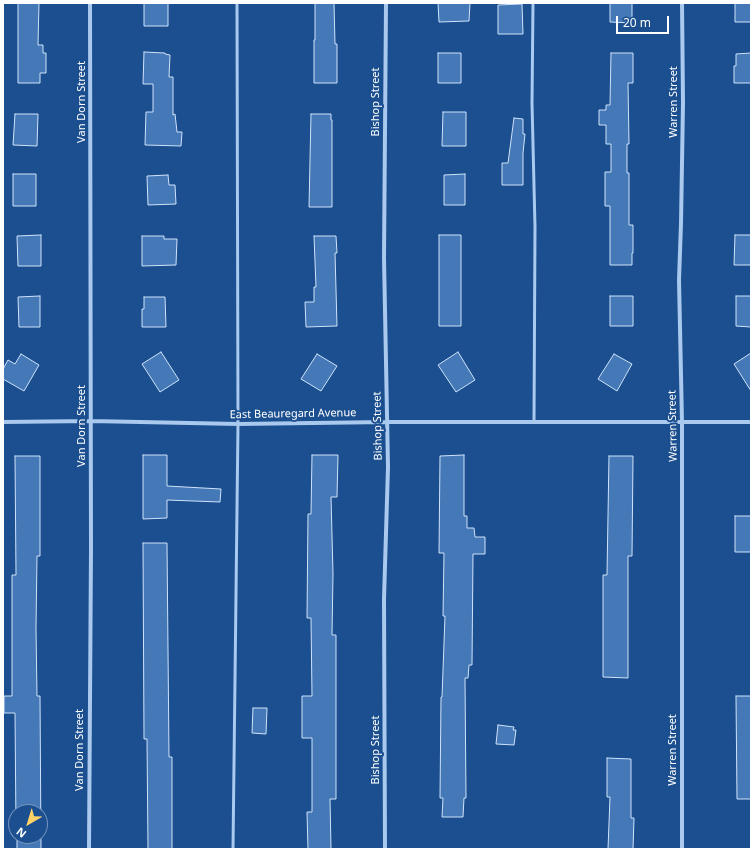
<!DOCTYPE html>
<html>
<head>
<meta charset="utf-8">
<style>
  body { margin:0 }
  #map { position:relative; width:754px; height:852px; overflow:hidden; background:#1b4f8f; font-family:"Noto Sans",sans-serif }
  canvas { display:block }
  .frame { position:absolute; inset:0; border:4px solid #fff; pointer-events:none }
  .north { position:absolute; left:8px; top:804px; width:40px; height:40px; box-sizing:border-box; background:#1b4f8f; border:1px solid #7695bc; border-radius:50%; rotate:218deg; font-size:11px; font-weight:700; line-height:16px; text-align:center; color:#fff }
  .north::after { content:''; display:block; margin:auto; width:14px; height:18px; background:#ffd166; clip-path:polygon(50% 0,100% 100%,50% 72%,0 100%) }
  .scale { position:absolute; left:616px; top:16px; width:53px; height:18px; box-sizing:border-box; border:2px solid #fff; border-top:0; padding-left:5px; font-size:12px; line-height:14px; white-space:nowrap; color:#fff; -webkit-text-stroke:3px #1b4f8f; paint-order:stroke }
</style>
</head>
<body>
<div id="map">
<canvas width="754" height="852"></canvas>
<div class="frame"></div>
<div class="north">N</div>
<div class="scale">20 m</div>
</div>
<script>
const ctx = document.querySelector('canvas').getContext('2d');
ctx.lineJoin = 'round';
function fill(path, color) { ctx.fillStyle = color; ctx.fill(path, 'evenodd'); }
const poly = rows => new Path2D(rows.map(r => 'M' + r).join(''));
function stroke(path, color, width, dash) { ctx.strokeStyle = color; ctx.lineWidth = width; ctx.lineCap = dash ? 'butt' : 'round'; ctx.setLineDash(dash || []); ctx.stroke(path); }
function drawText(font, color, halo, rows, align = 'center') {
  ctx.font = font + ' "Noto Sans",sans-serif'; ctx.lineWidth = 4; ctx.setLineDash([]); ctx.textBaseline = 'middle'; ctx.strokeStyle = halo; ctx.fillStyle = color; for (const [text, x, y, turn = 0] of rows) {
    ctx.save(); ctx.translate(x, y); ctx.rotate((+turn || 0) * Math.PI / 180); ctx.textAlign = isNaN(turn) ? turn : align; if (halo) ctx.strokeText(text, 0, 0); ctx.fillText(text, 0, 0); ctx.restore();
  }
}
const building = poly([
  [18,3,39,3,38,45,43,45,43,53,46,53,46,73,40,73,40,83,18,83,18,3],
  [144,3,168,3,168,26,144,26,144,3],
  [315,3,334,3,335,44,337,44,337,83,314,83,314,40,315,40,315,3],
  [438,3,470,3,469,21,439,22,438,3],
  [610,3,632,3,632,23,610,22,610,3],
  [735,3,751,3,751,22,735,22,735,3],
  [522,4,523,34,498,34,498,5,522,4],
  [144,52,165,53,165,54,170,55,169,77,173,77,173,115,175,114,177,132,182,132,181,146,145,145,146,112,153,112,153,84,143,84,144,52],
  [438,53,461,53,461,83,438,83,438,53],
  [611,53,633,53,633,83,628,83,629,144,627,144,627,173,629,173,629,225,633,225,633,253,632,253,632,265,610,265,610,206,605,206,605,172,611,172,611,144,606,144,606,125,599,125,599,110,606,110,606,105,610,105,611,53],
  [751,53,751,83,734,83,734,66,736,66,736,54,751,53],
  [443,112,466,112,466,146,442,146,443,112],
  [15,114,38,114,37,146,13,145,15,114],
  [311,114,331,114,331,120,332,120,332,207,309,207,311,114],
  [514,118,523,119,523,134,525,134,523,153,523,185,502,185,502,163,508,163,514,118],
  [13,174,36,174,36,206,13,206,13,174],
  [465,174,465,205,444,205,444,175,465,174],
  [168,175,169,185,175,185,176,204,148,205,147,176,168,175],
  [41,235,41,266,18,266,17,236,41,235],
  [439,235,461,235,461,326,439,326,439,235],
  [735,235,751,235,751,265,734,265,735,235],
  [142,236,164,236,164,239,177,239,176,265,142,266,142,236],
  [314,236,336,236,337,253,335,253,337,326,306,327,305,302,314,302,314,287,316,287,314,236],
  [40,296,40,327,19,327,18,297,40,296],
  [610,296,633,296,633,326,610,326,610,296],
  [736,296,751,296,751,327,736,326,736,296],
  [144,297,165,297,166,327,142,327,142,309,144,309,144,297],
  [161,352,179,380,160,392,142,364,161,352],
  [458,352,475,380,456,392,438,365,458,352],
  [751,353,751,391,734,364,751,353],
  [21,354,39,365,24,391,3,379,3,369,8,360,15,364,21,354],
  [317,354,337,366,321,391,301,379,317,354],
  [614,354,632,364,617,391,598,379,614,354],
  [143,455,167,455,167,486,221,489,220,502,167,500,167,518,143,519,143,455],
  [312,455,338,455,337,497,331,497,333,574,332,635,336,635,336,799,330,799,331,849,308,849,307,812,312,812,312,738,302,738,302,696,312,696,311,618,307,618,308,514,311,514,312,455],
  [464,455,464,516,467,516,467,528,474,528,475,537,485,537,485,554,473,554,472,665,469,665,468,678,465,678,466,798,464,798,463,817,442,817,443,798,440,798,441,697,442,697,445,616,443,616,444,553,439,553,440,456,464,455],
  [15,456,40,456,40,556,37,556,36,628,37,696,40,696,41,849,17,849,17,836,40,836,40,812,16,812,16,828,15,713,4,713,4,696,12,696,12,575,16,575,15,456],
  [609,456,633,456,632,556,628,556,628,678,603,677,603,575,607,575,609,456],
  [735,516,751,516,751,552,735,552,735,516],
  [143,543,167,543,169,757,172,757,172,849,148,849,147,739,144,739,143,543],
  [736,696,751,696,751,799,737,799,736,696],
  [253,708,267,708,266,734,252,733,253,708],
  [498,725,514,727,513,730,516,730,514,745,496,744,498,725],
  [607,758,631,759,631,818,634,818,633,849,608,849,610,797,607,797,607,758]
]);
fill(building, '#4478b7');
stroke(building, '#cfe3fa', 1);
stroke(poly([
  [533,3,532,103,535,227,534,422],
  [233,849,238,424,237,3]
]), '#a9c9ee', 3);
stroke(poly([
  [682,3,683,103,681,223,679,280,682,423,682,849],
  [3,422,91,421,238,424,387,422,751,422],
  [89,849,91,549,90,3],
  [385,849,384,599,388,467,384,258,386,3]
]), '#a9c9ee', 4);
drawText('11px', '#fff', '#1b4f8f', [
  ["Van Dorn Street",82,102,-90],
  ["Bishop Street",376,102,-90],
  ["Warren Street",674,102,-90],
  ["East Beauregard Avenue",293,414,-1],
  ["Van Dorn Street",82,426,-90],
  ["Bishop Street",378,426,-91],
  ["Warren Street",673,426,-91],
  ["Van Dorn Street",80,750,-90],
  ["Bishop Street",376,750,-90],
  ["Warren Street",673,750,-90]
]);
</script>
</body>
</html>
